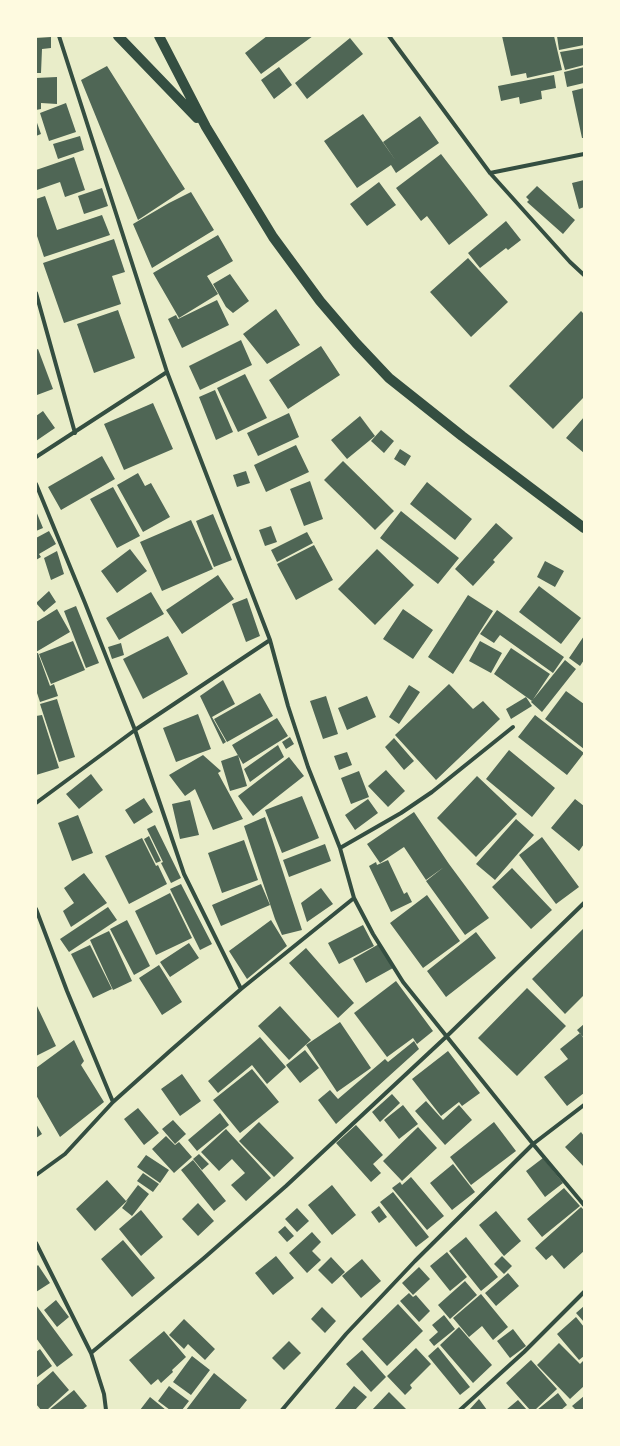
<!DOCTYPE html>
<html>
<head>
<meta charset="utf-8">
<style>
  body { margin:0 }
  #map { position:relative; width:620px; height:1446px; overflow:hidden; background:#e9edc9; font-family:"Work Sans",sans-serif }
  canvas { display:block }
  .frame { position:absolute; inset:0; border:37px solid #fefae0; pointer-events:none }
</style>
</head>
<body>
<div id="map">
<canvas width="620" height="1446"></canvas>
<div class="frame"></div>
</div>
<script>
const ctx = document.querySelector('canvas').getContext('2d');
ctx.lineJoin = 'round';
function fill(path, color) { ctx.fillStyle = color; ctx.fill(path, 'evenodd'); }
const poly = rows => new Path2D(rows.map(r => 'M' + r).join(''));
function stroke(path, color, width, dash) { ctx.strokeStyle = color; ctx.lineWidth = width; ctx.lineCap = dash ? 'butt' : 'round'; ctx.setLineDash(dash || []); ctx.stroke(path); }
fill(poly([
  [267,36,313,36,261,74,245,53],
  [502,36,554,36,562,70,527,78,526,73,511,76],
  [557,36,584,36,584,45,559,50],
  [51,37,51,48,42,49,41,73,36,73,36,38],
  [350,38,363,54,307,99,295,83],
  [584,48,584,65,565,70,560,52],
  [107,66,185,189,138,220,81,80],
  [279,67,292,85,274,99,261,80],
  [584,67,584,83,567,87,564,72],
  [554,75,556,88,541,91,542,99,520,104,519,97,501,101,498,86],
  [57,77,57,104,41,103,41,109,36,110,36,78],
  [584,88,584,138,582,138,572,91],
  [66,103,76,132,49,141,40,113],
  [363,114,396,161,383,142,420,116,439,143,396,173,391,165,357,188,324,141],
  [36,120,41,134,36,136],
  [80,136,84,150,58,159,53,144],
  [441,154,488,215,449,245,427,216,421,221,396,188],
  [74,157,85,190,65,197,60,182,37,190,36,170],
  [584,180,584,207,579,209,572,183],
  [379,182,396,205,367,226,350,204],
  [537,186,575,220,563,234,527,202,529,200,526,197],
  [102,188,108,206,84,214,78,196],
  [191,192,214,230,152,268,133,224,169,203],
  [45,196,57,230,102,215,110,235,44,257,36,233,36,199],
  [506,221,521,240,508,250,506,248,480,268,468,253],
  [218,235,233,261,207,276,218,294,179,318,153,273],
  [114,239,125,272,112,276,121,304,64,323,43,263],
  [468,258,508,302,471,337,430,292],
  [230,274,249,301,233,313,226,307,213,284],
  [217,300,229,325,182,348,168,319,176,315,178,319],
  [276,309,300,345,267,364,243,334],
  [118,310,135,358,94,373,77,324],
  [581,311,584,314,584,397,553,429,509,386],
  [241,340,252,365,200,390,189,366],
  [321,346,340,375,288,409,269,380],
  [38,349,53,389,37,395,36,350],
  [245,374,267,418,238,432,217,388],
  [215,390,233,432,216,440,199,397],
  [153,403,173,449,124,470,104,424],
  [43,411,55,428,36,441,36,416],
  [289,413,299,437,258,456,247,433],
  [360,416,375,436,347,459,331,440],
  [584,417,584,453,566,438],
  [381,430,394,441,384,453,371,441],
  [296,445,309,472,266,492,254,465],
  [400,449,411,456,405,466,394,459],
  [102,456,115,479,61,510,48,487],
  [343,461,394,511,375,530,324,480],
  [246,471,250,483,237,487,233,475],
  [138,473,145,486,151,483,170,517,143,532,117,485],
  [310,481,323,519,304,526,290,489],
  [427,482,472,519,455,540,410,504],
  [113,487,140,536,117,548,90,499],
  [36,511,43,528,36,531],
  [401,511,459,558,438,584,380,538],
  [213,514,232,560,214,567,196,521],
  [191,520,213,569,162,591,140,542],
  [496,523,513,538,493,560,495,562,473,586,455,569],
  [271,526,277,542,265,546,259,530],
  [49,531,56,544,39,554,41,557,36,560,36,538],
  [307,532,313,543,277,562,271,550],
  [314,545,333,580,296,600,277,564],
  [130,549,147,571,117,593,101,571],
  [377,549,414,585,375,625,338,589],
  [57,551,64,574,51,580,44,558],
  [545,561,564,571,555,587,537,577],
  [218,575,234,599,182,634,166,610],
  [539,586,581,618,561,644,519,612],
  [49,591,56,602,44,612,36,603],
  [151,592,164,614,119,640,106,618],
  [468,595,493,611,453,674,428,657],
  [247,598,260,636,246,642,232,604],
  [76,606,99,663,86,668,64,611],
  [57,609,70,632,36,652,36,622],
  [403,609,433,630,413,659,383,639],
  [497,610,564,657,553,673,500,635,494,643,480,634],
  [168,636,188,674,143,699,123,659],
  [584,636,584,660,580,666,569,658],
  [73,641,85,670,51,684,39,654],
  [480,641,502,653,491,673,469,661],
  [121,643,124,655,112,659,108,647],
  [511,648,550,674,532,701,494,674],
  [36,653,38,653,50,686,54,684,58,696,40,702,36,690],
  [565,660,576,669,542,712,531,702],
  [223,680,235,704,212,717,226,742,223,744,200,696],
  [449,684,473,709,483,701,500,719,436,780,395,735],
  [409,685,420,692,399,724,389,717],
  [566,691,584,704,584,749,545,719],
  [260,693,273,716,227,742,214,719],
  [326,696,338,734,323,739,310,701],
  [367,696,376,717,347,730,338,708],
  [526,697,532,706,511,719,506,709],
  [57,699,75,757,59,762,40,704],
  [198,714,211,749,176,762,163,728],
  [42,715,59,768,36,775,36,716],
  [535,715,584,753,567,775,518,737],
  [277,718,288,736,243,764,232,745],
  [290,737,294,744,286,749,282,742],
  [394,738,414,761,404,770,385,747],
  [278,745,284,757,250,782,244,769],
  [509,750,555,788,532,817,486,779],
  [347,752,352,765,339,770,334,756],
  [203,755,221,771,218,773,243,819,213,830,195,789,185,796,169,775],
  [238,755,247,786,230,791,221,761],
  [289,757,304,776,253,816,238,796],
  [386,770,405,791,388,807,368,786],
  [359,771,369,797,351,804,341,778],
  [91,774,103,790,79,809,66,794],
  [477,776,517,814,476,857,437,818],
  [302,796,319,838,282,853,265,810],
  [144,798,153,812,134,824,125,810],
  [368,799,378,813,355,830,345,815],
  [575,799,584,806,584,844,579,851,551,828],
  [190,800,199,835,180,839,172,804],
  [414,812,449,864,489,918,465,935,426,881,444,867,426,880,404,847,380,863,367,844],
  [78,815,93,853,72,861,58,823],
  [265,817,302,930,282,935,275,919,244,826],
  [516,819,534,835,495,880,476,864],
  [155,825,181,878,171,883,161,863,163,862,147,829],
  [149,836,161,861,156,863,144,839],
  [542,837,579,887,556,904,519,855],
  [142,838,156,866,158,865,167,884,129,904,105,856],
  [244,840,258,880,222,893,208,853],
  [325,844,331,861,289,877,283,860],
  [388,860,404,894,407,892,412,902,391,912,369,866,376,862,377,865],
  [512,868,552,910,531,929,492,887],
  [84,873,107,903,71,927,63,911,74,903,64,888],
  [181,884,212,944,200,950,170,889],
  [261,884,270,905,221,926,212,905],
  [321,888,333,904,307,922,301,903],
  [170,893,192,938,156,955,135,911],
  [427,895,460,941,423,968,390,923],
  [108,907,117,920,69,952,60,939],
  [127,920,150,966,134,975,110,929],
  [271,920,287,946,247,979,229,951],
  [363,925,374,946,339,964,328,943],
  [584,928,584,995,565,1014,532,979],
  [109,931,132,981,113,990,90,940],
  [476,932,496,958,446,997,427,971],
  [189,943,199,958,170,977,160,962],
  [379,944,393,968,366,983,353,959],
  [90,945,112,989,93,998,71,954],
  [306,948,354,1003,338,1018,289,963],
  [159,965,182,1002,162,1015,139,978],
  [396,981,433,1031,417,1044,413,1038,387,1057,354,1013],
  [527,988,566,1026,517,1076,478,1038],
  [36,1004,56,1046,36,1056],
  [280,1006,311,1040,289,1060,258,1026],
  [340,1022,371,1068,337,1092,306,1045],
  [584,1024,584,1038,577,1030],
  [580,1033,584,1039,584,1093,567,1106,544,1077,568,1059,560,1049],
  [260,1037,286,1067,267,1084,252,1065,218,1093,208,1081],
  [74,1040,84,1061,81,1065,104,1102,60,1137,36,1095,36,1068],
  [414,1041,419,1049,336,1124,318,1100,330,1090,338,1099,385,1059,388,1062],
  [305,1050,319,1068,300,1083,286,1065],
  [448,1051,480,1093,462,1106,459,1102,441,1116,412,1079],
  [252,1069,279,1102,240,1133,213,1100],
  [182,1074,201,1101,180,1116,161,1089],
  [392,1094,400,1103,380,1122,372,1112],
  [426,1101,443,1120,459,1105,472,1120,445,1145,415,1111],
  [403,1105,418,1124,399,1139,384,1120],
  [138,1108,159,1133,144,1145,124,1119],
  [220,1113,229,1125,197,1151,188,1140],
  [173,1120,186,1134,175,1144,162,1129],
  [259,1122,294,1158,274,1177,239,1141],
  [494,1122,516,1151,471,1185,450,1157],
  [36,1124,42,1134,36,1138],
  [356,1125,383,1155,373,1164,381,1173,371,1182,336,1143],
  [418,1127,437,1148,402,1181,383,1161],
  [226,1129,271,1178,246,1201,231,1185,245,1173,232,1159,219,1171,201,1152],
  [581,1132,584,1136,584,1167,565,1147],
  [166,1136,175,1145,179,1142,192,1157,174,1173,152,1149],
  [199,1154,209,1164,202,1170,193,1159],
  [146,1155,169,1170,160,1183,137,1167],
  [543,1158,563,1183,545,1197,526,1171],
  [193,1160,226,1201,214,1211,181,1170],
  [453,1164,475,1192,452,1210,430,1183],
  [143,1173,159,1184,153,1192,137,1181],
  [411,1177,444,1216,427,1230,392,1188,400,1182,402,1185],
  [107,1180,126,1201,138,1185,149,1194,132,1216,122,1208,128,1200,95,1231,76,1209],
  [332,1185,356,1215,332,1235,308,1205],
  [564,1188,580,1206,542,1237,527,1219],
  [393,1192,429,1237,416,1247,380,1202],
  [198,1203,214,1221,198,1236,182,1219],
  [379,1206,387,1217,379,1223,371,1212],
  [581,1207,584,1210,584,1251,564,1269,552,1255,546,1260,535,1248],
  [297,1208,309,1221,297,1232,285,1219],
  [141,1210,163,1237,141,1256,119,1229],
  [496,1211,521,1241,504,1256,479,1225],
  [285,1226,294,1236,287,1242,278,1232],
  [312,1232,321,1242,312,1251,321,1260,307,1273,289,1253],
  [466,1237,498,1277,481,1291,449,1251],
  [123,1240,155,1278,132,1297,101,1259],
  [447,1252,467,1277,450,1291,430,1266],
  [276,1256,294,1278,273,1295,255,1273],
  [502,1256,512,1266,504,1274,494,1264],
  [331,1257,345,1272,332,1284,318,1270],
  [362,1259,381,1281,361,1298,342,1276],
  [38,1265,50,1283,36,1292,36,1267],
  [419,1267,430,1279,413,1295,402,1283],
  [508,1273,519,1286,496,1306,485,1293],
  [465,1281,477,1295,450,1319,438,1305],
  [409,1293,413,1297,416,1295,430,1311,419,1322,400,1301],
  [481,1294,508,1327,493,1340,482,1326,469,1337,453,1318],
  [56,1300,69,1317,57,1327,44,1310],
  [398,1304,423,1331,387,1366,362,1339],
  [36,1305,73,1355,57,1367,36,1338],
  [584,1306,584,1322,576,1313],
  [322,1307,336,1321,325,1333,311,1319],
  [444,1315,455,1329,434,1346,429,1340,438,1332,432,1325],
  [576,1317,584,1327,584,1356,579,1360,557,1334],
  [184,1319,215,1349,205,1360,188,1344,184,1349,169,1335],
  [459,1327,492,1365,473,1383,440,1345],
  [513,1329,526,1346,510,1358,497,1341],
  [164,1331,186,1357,172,1370,173,1372,161,1383,158,1379,151,1385,129,1360],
  [289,1341,301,1353,284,1370,272,1358],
  [559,1343,580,1364,584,1360,584,1386,570,1399,537,1365],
  [438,1347,470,1387,460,1395,428,1356],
  [416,1348,431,1364,410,1385,412,1388,405,1395,387,1376],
  [40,1349,52,1366,36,1378,36,1352],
  [362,1350,386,1377,371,1392,346,1364],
  [192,1356,210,1370,191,1395,173,1382],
  [531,1360,557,1389,535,1410,530,1410,506,1383],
  [53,1371,69,1390,47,1410,41,1410,36,1404,36,1386],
  [214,1373,247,1400,239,1410,186,1410],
  [169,1386,189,1401,182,1410,170,1410,158,1401],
  [354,1386,367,1397,355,1410,334,1410],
  [74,1390,87,1406,82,1410,49,1410],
  [389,1392,407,1410,372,1410],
  [558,1393,567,1405,561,1410,537,1410],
  [584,1396,584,1410,576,1410,572,1406],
  [150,1397,166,1410,140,1410],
  [479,1399,487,1410,469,1410],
  [518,1400,527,1410,506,1410]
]), '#4f6655');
stroke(poly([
  [59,36,167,372,270,640,288,706,308,767,340,848,354,898,373,934,403,982,533,1144,584,1205],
  [389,36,490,173,570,262,584,275],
  [490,173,584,154],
  [36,293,75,433],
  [36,457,167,372],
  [36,484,85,603,135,730,184,874,241,989],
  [36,803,135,730,270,640],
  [340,848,401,813,432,792,513,727],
  [36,909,67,991,113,1102],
  [36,1175,65,1154,113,1102,170,1051,241,989,354,898],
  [36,1243,91,1353,104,1394,106,1410],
  [91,1353,204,1258,286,1186,447,1036,584,903],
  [282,1410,346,1334,415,1261,533,1144,584,1105],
  [460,1410,524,1352,584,1292]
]), '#344e41', 4);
stroke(poly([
  [118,36,197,118],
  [159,36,206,127,273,237,320,301,356,343,389,378,462,436,584,528]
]), '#344e41', 10);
</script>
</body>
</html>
